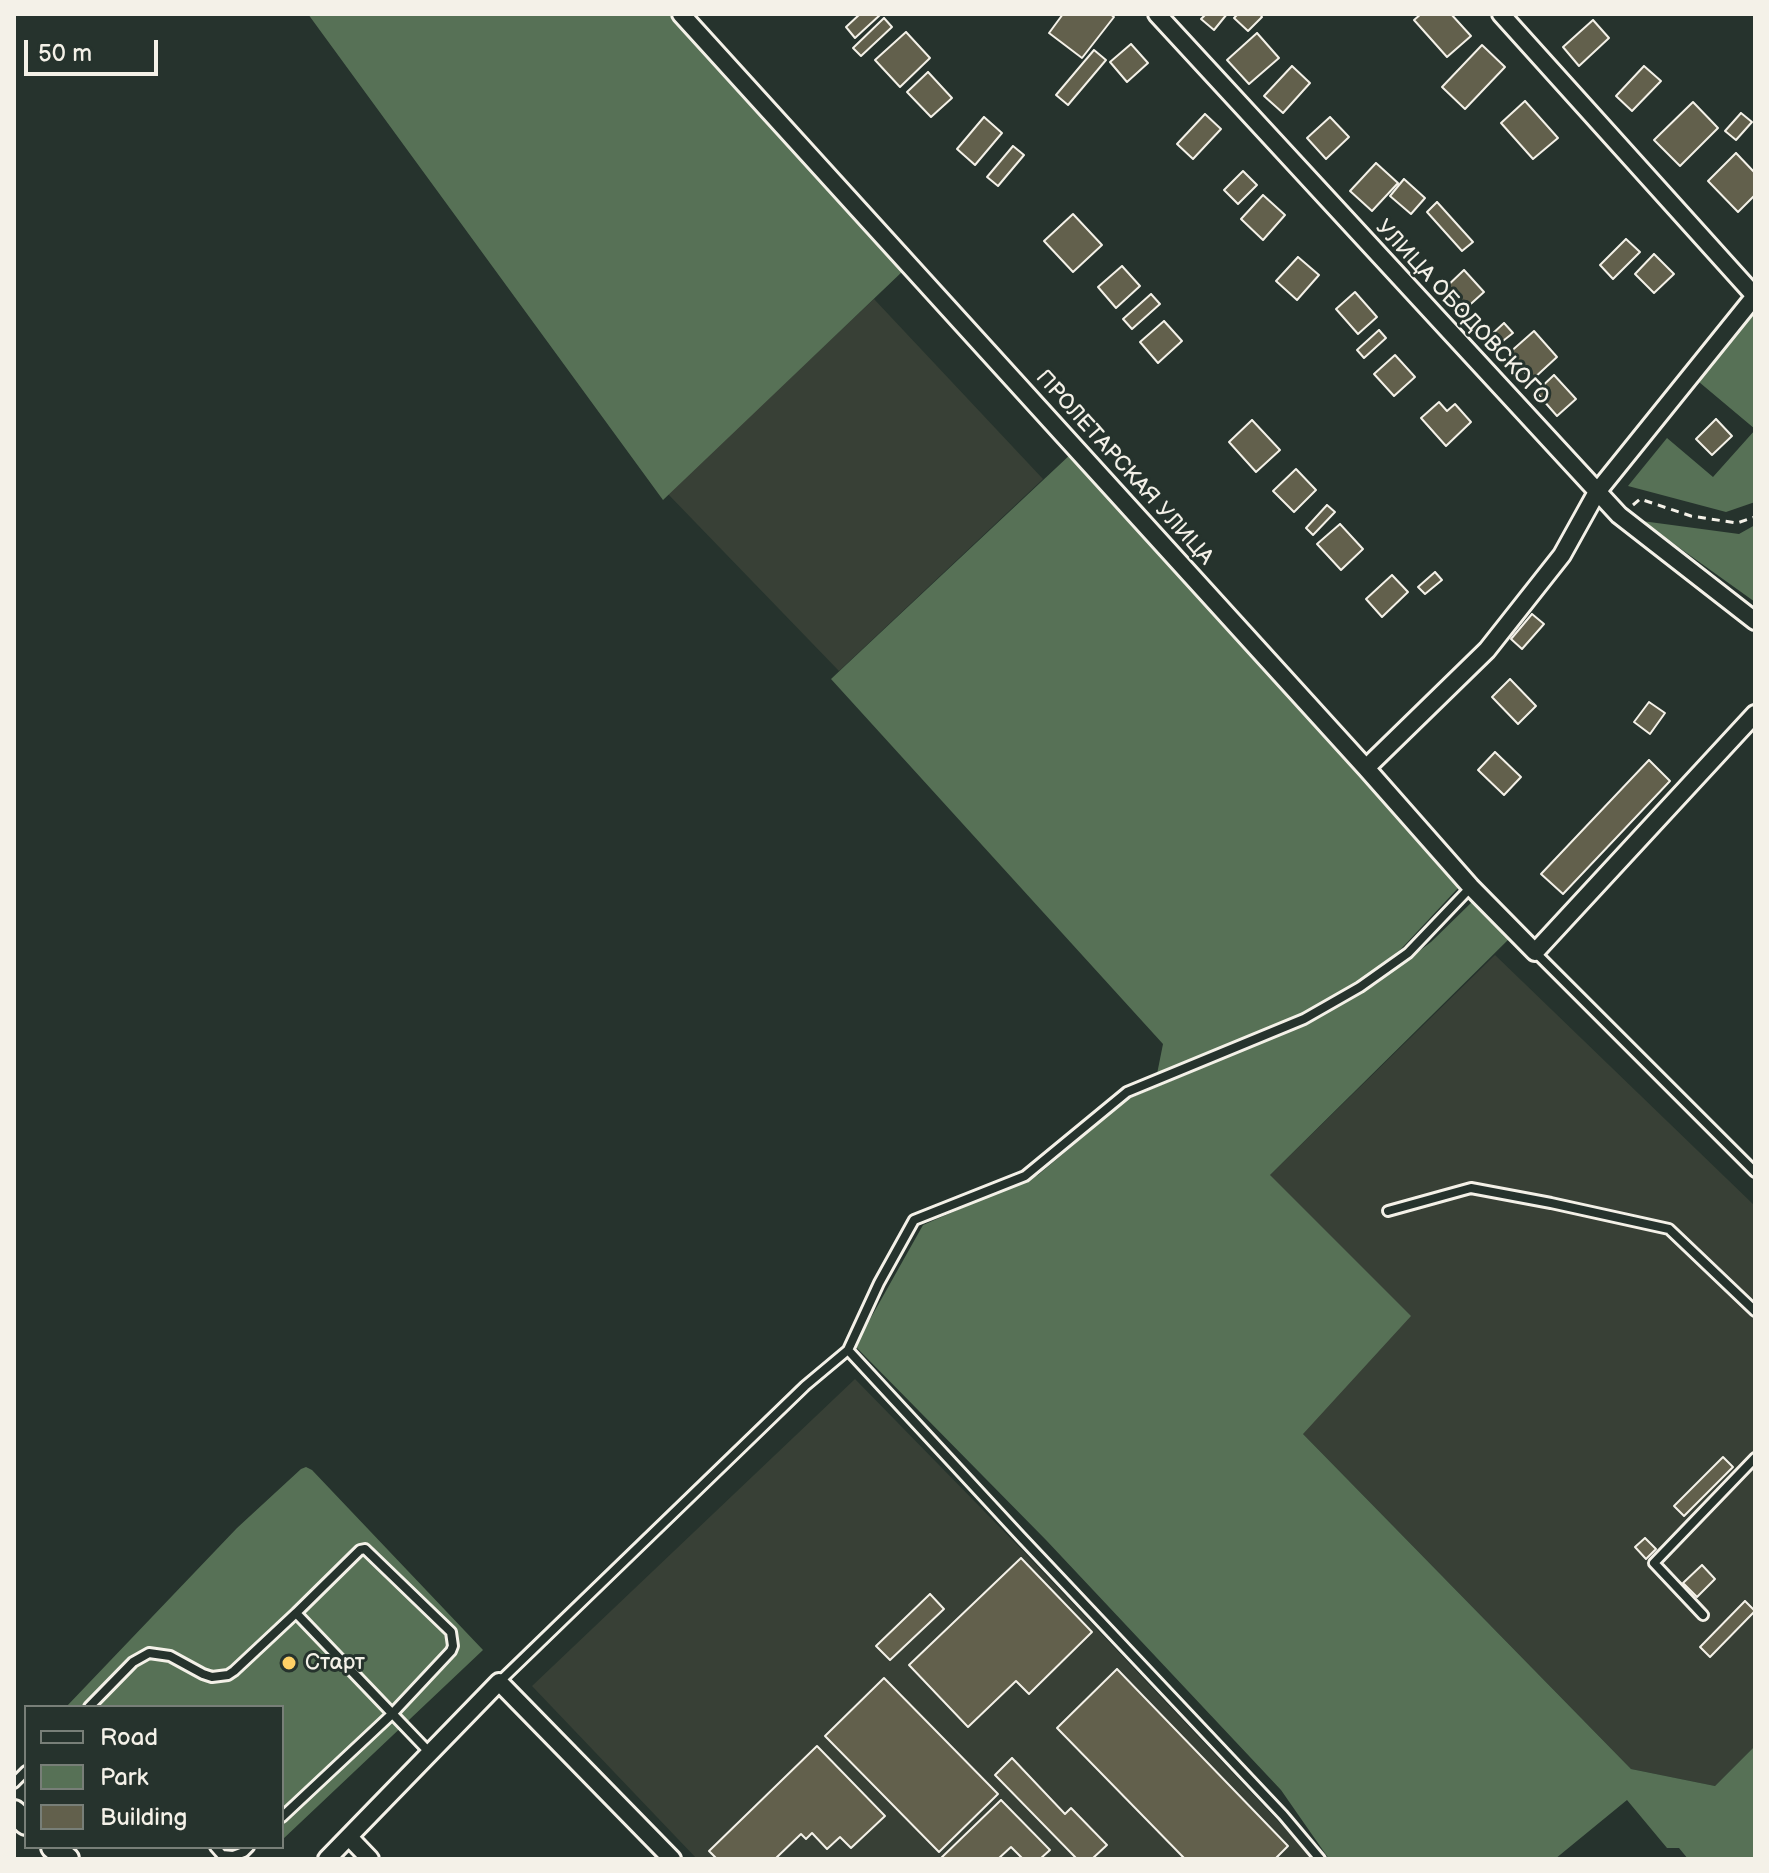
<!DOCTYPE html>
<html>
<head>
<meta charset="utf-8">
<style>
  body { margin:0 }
  #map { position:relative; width:1769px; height:1873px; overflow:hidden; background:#26332d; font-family:"Balsamiq Sans",sans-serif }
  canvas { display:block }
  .frame { position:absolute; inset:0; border:16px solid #f4f1e8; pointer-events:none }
  .legend { position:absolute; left:24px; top:1705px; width:260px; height:144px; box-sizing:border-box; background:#26332d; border:2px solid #787f78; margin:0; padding:10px 14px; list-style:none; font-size:24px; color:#f4f1e8 }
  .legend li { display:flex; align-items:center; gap:16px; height:40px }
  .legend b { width:40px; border:2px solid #787f78 }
  .scale { position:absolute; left:24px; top:40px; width:134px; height:36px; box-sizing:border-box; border:4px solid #f4f1e8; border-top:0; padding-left:10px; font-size:24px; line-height:28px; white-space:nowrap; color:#f4f1e8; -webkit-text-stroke:6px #26332d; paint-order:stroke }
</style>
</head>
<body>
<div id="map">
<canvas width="1769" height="1873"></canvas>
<div class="frame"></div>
<ul class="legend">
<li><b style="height:10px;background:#26332d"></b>Road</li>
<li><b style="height:22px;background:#577156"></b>Park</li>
<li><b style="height:22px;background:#62604c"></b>Building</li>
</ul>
<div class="scale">50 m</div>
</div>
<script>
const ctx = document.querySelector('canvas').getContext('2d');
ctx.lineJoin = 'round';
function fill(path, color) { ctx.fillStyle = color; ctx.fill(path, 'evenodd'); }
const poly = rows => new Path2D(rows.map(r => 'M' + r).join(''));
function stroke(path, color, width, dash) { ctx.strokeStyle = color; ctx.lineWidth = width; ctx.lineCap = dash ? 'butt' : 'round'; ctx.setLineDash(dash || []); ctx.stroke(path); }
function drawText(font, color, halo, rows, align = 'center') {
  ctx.font = font + ' "Balsamiq Sans",sans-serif'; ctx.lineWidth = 6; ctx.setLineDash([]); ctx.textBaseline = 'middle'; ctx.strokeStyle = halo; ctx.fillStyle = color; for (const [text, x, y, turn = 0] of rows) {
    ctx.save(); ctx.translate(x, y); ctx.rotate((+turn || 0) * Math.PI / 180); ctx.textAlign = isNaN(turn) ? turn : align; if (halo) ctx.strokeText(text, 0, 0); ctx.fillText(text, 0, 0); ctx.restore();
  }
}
fill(poly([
  [874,299,1043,479,839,671,667,493],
  [1495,955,1755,1206,1755,1746,1715,1786,1631,1769,1303,1434,1270,1175],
  [855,1379,1025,1553,1311,1856,1308,1859,697,1859,532,1686]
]), '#384036');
fill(poly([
  [308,14,670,14,904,270,663,500],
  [1755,308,1755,429,1699,382],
  [1755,430,1755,502,1726,512,1628,486,1667,438,1713,477],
  [1072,453,1460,886,1401,949,1365,977,1307,1013,1157,1074,1163,1044,831,679],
  [1642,521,1739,534,1755,525,1755,602],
  [1473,901,1511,937,1270,1175,1411,1316,1303,1434,1631,1769,1715,1786,1755,1746,1755,1859,1688,1859,1679,1848,1667,1848,1627,1800,1555,1859,1329,1859,1281,1790,1046,1540,855,1346,923,1225,1038,1175,1128,1099,1311,1022,1376,984,1431,942],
  [306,1467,312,1470,483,1650,282,1840,282,1707,66,1707,237,1528,301,1469]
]), '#577156');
const building = poly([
  [860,14,880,15,855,38,846,27,860,14],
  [1063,14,1110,14,1114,17,1082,58,1049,33,1063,14],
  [1206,14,1227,14,1214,30,1201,19,1206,14],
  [1238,14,1260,14,1262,17,1248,31,1234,18,1238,14],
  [1421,14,1451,14,1471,36,1447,57,1414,20,1421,14],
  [884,18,892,27,861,56,853,48,884,18],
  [1593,20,1609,38,1579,66,1563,47,1593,20],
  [906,32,930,58,900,87,875,60,906,32],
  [1257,33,1279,58,1249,84,1227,60,1257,33],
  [1131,44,1148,63,1127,82,1110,62,1131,44],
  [1482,45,1505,67,1465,109,1442,87,1482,45],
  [1094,50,1106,60,1068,105,1056,95,1094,50],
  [1292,66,1310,83,1283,113,1264,96,1292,66],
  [1644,66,1661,81,1632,111,1616,96,1644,66],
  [928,72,952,98,931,117,907,92,928,72],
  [1525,101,1558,138,1533,159,1501,123,1525,101],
  [1693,102,1718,128,1680,166,1654,140,1693,102],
  [1741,113,1752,122,1736,140,1725,131,1741,113],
  [1205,114,1221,129,1193,159,1177,144,1205,114],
  [984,117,1002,133,975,165,957,149,984,117],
  [1330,117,1349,137,1326,159,1307,138,1330,117],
  [1013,146,1024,155,998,186,987,177,1013,146],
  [1736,153,1755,173,1755,195,1738,212,1708,181,1736,153],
  [1376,163,1398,183,1372,211,1350,191,1376,163],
  [1243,171,1257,185,1238,204,1224,190,1243,171],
  [1404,179,1425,198,1411,214,1390,196,1404,179],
  [1263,195,1285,215,1263,240,1241,219,1263,195],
  [1437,202,1473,242,1462,251,1427,212,1437,202],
  [1073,214,1102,245,1073,272,1044,241,1073,214],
  [1626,239,1640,252,1613,279,1600,265,1626,239],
  [1654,254,1674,274,1654,293,1635,274,1654,254],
  [1298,257,1319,275,1297,300,1276,281,1298,257],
  [1122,266,1140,286,1116,308,1098,287,1122,266],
  [1464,270,1484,292,1463,311,1443,290,1464,270],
  [1355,292,1377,317,1358,334,1336,309,1355,292],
  [1151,294,1160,304,1132,329,1123,319,1151,294],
  [1164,321,1182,341,1158,363,1140,342,1164,321],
  [1504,323,1513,333,1499,344,1491,335,1504,323],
  [1379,330,1386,338,1364,358,1357,350,1379,330],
  [1534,331,1557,357,1532,380,1508,354,1534,331],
  [1395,355,1415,377,1394,396,1374,374,1395,355],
  [1554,375,1576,399,1557,416,1536,392,1554,375],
  [1439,402,1447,411,1455,404,1471,422,1446,446,1421,418,1439,402],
  [1716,419,1732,436,1712,455,1696,439,1716,419],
  [1252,420,1280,450,1256,472,1229,442,1252,420],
  [1296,469,1316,490,1294,512,1273,491,1296,469],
  [1327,505,1335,512,1313,535,1306,528,1327,505],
  [1340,524,1363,549,1341,570,1317,544,1340,524],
  [1435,572,1442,580,1425,594,1418,587,1435,572],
  [1392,575,1408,592,1382,617,1366,599,1392,575],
  [1532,614,1544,624,1522,649,1511,639,1532,614],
  [1510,679,1536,706,1518,724,1492,697,1510,679],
  [1649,702,1665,713,1650,734,1634,722,1649,702],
  [1495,752,1521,777,1504,795,1478,770,1495,752],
  [1649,760,1670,781,1563,894,1541,874,1649,760],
  [1723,1457,1733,1467,1684,1516,1674,1506,1723,1457],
  [1645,1538,1656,1549,1646,1559,1635,1547,1645,1538],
  [1021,1558,1092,1632,1029,1694,1016,1681,968,1727,909,1665,1021,1558],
  [1702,1565,1715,1579,1697,1597,1683,1583,1702,1565],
  [930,1594,944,1609,890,1660,876,1646,930,1594],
  [1745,1601,1755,1611,1710,1657,1700,1647,1745,1601],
  [1117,1669,1288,1846,1275,1859,1185,1859,1057,1728,1117,1669],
  [884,1678,998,1794,939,1852,825,1736,884,1678],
  [817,1746,885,1816,851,1848,840,1837,827,1849,812,1833,806,1839,801,1834,775,1859,717,1859,709,1851,817,1746],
  [1012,1758,1065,1814,1071,1808,1107,1845,1092,1859,1077,1859,995,1775,1012,1758],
  [1001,1800,1050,1850,1040,1859,1023,1859,1011,1847,998,1859,940,1859,1001,1800]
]);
fill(building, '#62604c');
stroke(building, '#f4f1e8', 2);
const lane = poly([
  [1535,952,1755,1172],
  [1388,1211,1471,1188,1551,1203,1669,1229,1755,1311],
  [848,1350,1021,1537,1283,1815,1320,1859],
  [296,1613,430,1753],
  [1703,1615,1654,1563,1755,1458],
  [499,1682,805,1386,848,1350,879,1283,914,1220,1025,1176,1127,1092,1304,1019,1360,987,1408,953,1471,887],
  [89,1707,133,1662,149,1653,170,1656,203,1674,212,1677,228,1675,234,1671,296,1613,360,1550,365,1549,451,1632,453,1646,451,1651,392,1714,282,1817],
  [14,1783,26,1771],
  [215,1847,222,1855,233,1856,244,1852,249,1847]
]);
const street = poly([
  [681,14,1366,768,1471,887,1535,952,1755,714],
  [1157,14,1619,515,1755,621],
  [1501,14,1755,296],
  [1366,768,1487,650,1562,555,1597,492,1755,296],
  [349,1837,370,1859],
  [327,1859,499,1682,672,1859]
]);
const secondary = poly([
  [14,1812,26,1823],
  [53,1847,67,1859]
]);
stroke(lane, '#f4f1e8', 14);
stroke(street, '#f4f1e8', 22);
stroke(secondary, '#f4f1e8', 28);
stroke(poly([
  [1633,505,1640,499,1691,516,1737,523,1755,517]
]), '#f4f1e8', 3, [8, 6]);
stroke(lane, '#26332d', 8);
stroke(street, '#26332d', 16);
stroke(secondary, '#26332d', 22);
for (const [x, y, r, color] of [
  [289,1663,8,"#ffd166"]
]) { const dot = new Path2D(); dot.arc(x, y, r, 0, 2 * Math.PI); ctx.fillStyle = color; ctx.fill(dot); stroke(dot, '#26332d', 3); }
drawText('22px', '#f4f1e8', '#26332d', [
  ["УЛИЦА ОБОДОВСКОГО",1462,313,47],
  ["ПРОЛЕТАРСКАЯ УЛИЦА",1124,468,48]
]);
drawText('22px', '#f4f1e8', '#26332d', [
  ["Старт",305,1663]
], 'left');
</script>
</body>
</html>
